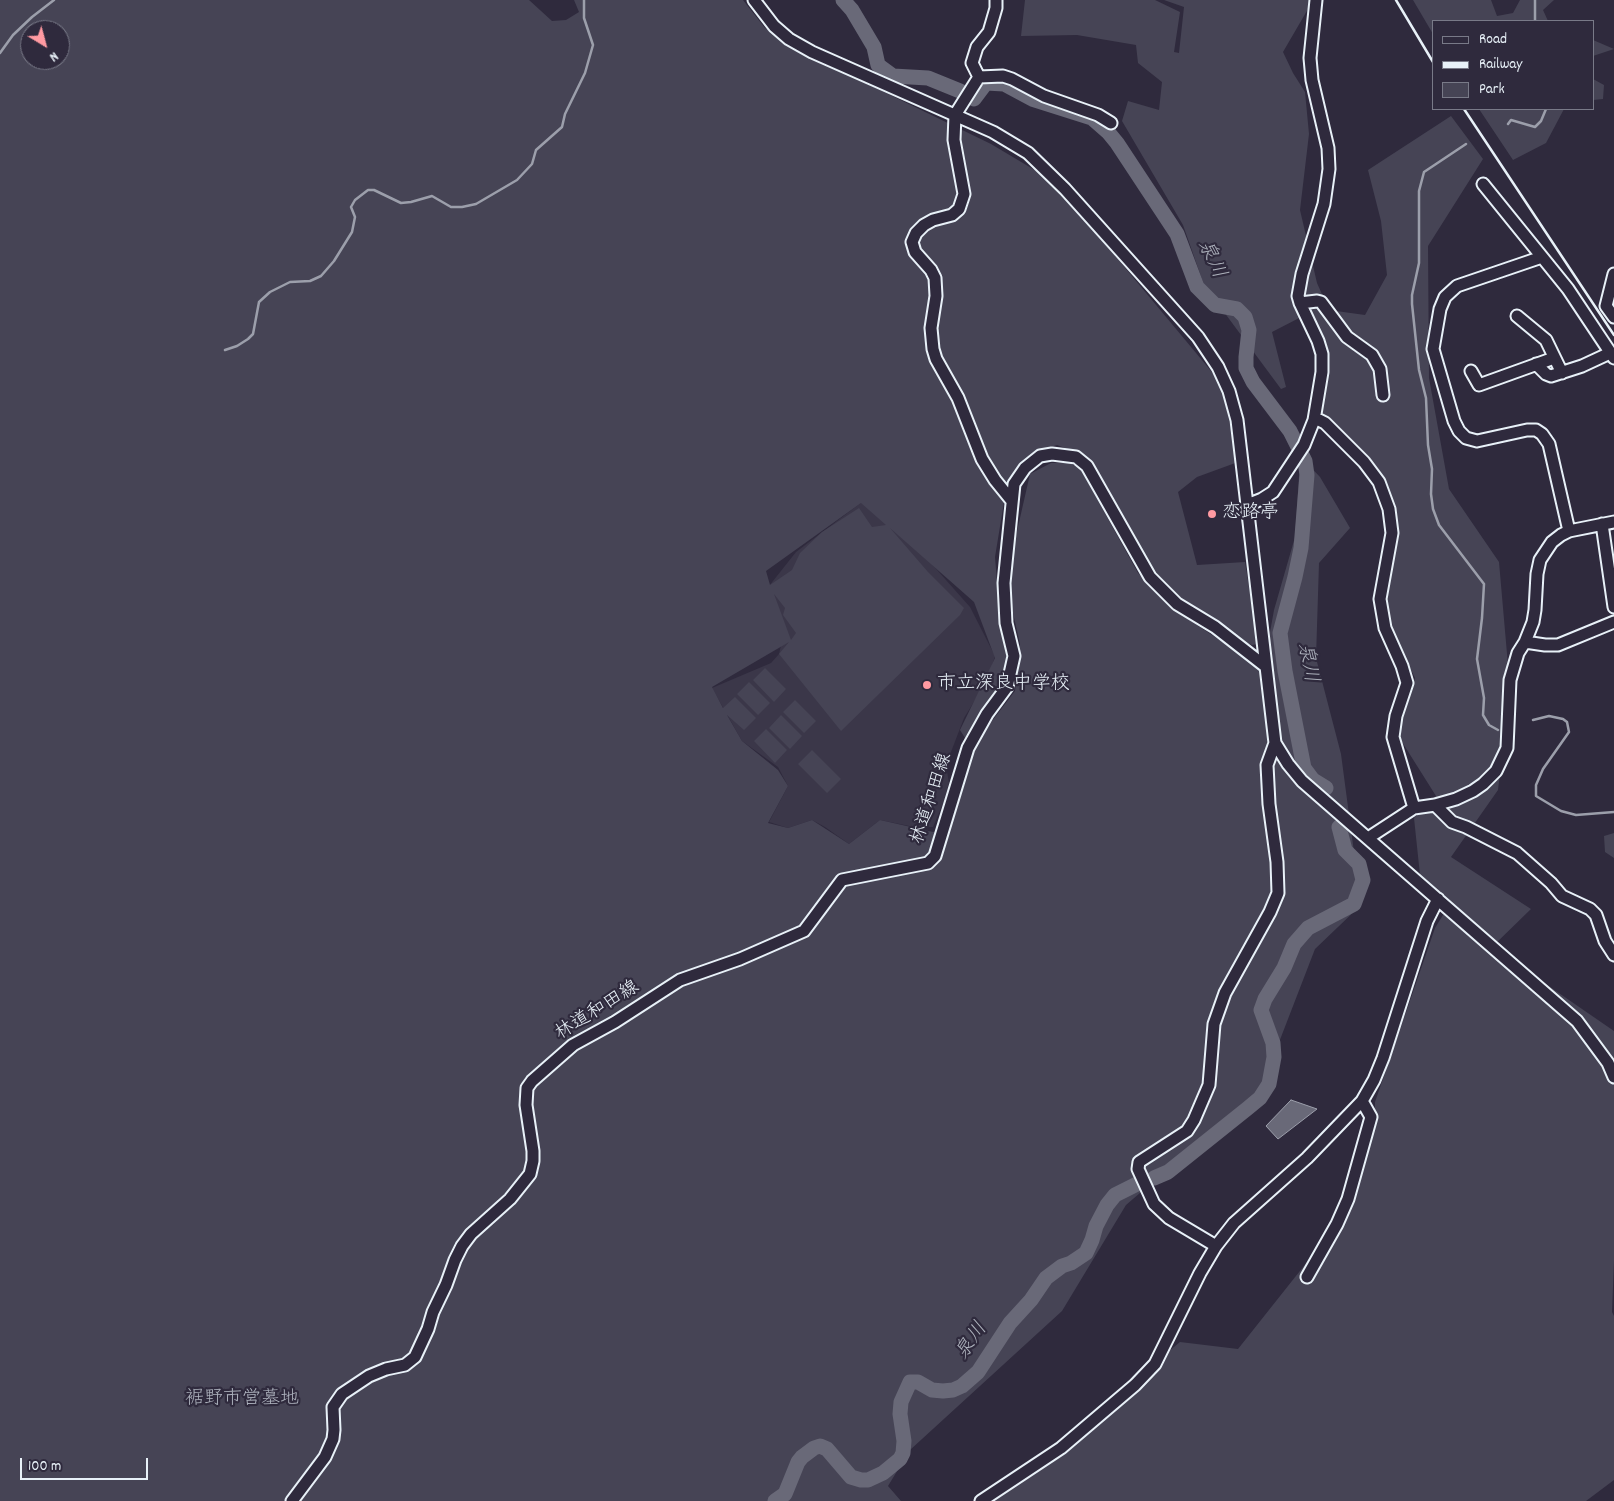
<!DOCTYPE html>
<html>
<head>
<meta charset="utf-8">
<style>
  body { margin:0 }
  #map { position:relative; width:1614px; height:1501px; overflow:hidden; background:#2f2a3d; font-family:Dekko,sans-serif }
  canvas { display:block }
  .legend { position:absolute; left:1432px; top:20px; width:162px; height:90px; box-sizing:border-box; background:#2f2a3d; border:1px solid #797a88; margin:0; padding:6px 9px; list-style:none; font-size:15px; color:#e8f1f8 }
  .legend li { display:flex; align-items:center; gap:10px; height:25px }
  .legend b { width:25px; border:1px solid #797a88 }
  .north { position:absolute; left:20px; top:20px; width:50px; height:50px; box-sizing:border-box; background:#2f2a3d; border:1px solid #797a88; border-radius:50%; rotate:143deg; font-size:14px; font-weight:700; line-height:20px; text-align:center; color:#e8f1f8 }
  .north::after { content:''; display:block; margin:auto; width:18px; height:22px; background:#ff9aa2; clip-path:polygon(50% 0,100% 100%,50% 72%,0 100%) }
  .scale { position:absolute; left:20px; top:1458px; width:128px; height:22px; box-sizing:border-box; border:2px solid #e8f1f8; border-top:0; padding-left:6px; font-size:15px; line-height:18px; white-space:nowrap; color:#e8f1f8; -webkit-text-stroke:4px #2f2a3d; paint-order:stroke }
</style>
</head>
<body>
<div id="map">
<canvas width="1614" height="1501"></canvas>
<ul class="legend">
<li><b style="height:6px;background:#2f2a3d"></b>Road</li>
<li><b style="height:6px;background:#e8f1f8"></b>Railway</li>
<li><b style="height:14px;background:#464455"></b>Park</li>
</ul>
<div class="north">N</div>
<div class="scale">100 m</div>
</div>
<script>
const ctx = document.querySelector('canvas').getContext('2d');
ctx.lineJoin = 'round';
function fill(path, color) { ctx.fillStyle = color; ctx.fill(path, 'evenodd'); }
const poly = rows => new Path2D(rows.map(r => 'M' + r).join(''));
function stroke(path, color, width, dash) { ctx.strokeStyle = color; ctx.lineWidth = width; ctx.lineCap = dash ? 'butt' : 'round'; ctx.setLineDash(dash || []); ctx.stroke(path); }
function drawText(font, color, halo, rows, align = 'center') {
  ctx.font = font + ' Dekko,"Klee One",sans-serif'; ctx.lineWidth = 4.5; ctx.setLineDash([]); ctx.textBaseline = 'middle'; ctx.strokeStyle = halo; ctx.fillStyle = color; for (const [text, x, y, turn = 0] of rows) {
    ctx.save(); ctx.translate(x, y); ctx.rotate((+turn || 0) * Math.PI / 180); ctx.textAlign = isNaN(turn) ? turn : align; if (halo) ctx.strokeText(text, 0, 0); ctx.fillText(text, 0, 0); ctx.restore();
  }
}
fill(poly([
  [862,502,906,535,970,607,995,656,988,679,964,718,946,765,949,783,944,801,933,827,914,827,880,820,849,844,825,827,812,820,788,828,769,822,788,786,778,767,742,741,712,688,771,663,779,654,784,632,769,586,796,552]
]), '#3b3749');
fill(poly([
  [0,0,529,0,552,21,566,20,579,12,574,0,743,0,765,28,802,52,827,62,845,73,991,144,1043,175,1092,228,1221,383,1238,462,1197,477,1178,492,1197,565,1245,562,1258,644,1252,645,1243,642,1173,594,1151,572,1100,476,1084,455,1057,445,1032,453,1005,496,995,557,1001,631,1008,651,1004,682,965,738,960,730,995,658,974,602,890,528,928,572,964,608,960,615,841,731,779,654,789,642,712,687,723,708,735,697,756,718,744,730,727,715,742,741,778,770,788,786,768,823,788,828,812,820,849,844,880,820,942,834,969,751,1015,691,1020,644,1011,604,1010,562,1030,474,1051,463,1070,463,1081,470,1138,573,1173,609,1254,663,1267,649,1274,610,1295,537,1299,476,1304,460,1320,477,1350,528,1319,563,1316,658,1341,754,1361,905,1315,949,1261,1089,1126,1205,1062,1311,910,1450,888,1486,901,1501,0,1501],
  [30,30,60,30,60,60,30,60],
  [861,503,886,525,872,527,859,508,822,532,800,553,792,570,770,585,766,571],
  [774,594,785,608,783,615,796,633,791,640],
  [1025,0,1155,0,1180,12,1174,52,1179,53,1184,7,1164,0,1310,0,1308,9,1283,52,1293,73,1305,92,1309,134,1300,210,1317,283,1329,310,1365,315,1387,275,1381,221,1368,170,1451,116,1483,159,1428,246,1429,378,1449,489,1499,562,1510,688,1498,790,1451,857,1531,909,1492,947,1614,1031,1614,1261,1612,1312,1614,1316,1614,1480,1586,1501,988,1501,1180,1342,1238,1349,1334,1228,1375,1128,1375,1102,1435,928,1451,902,1420,875,1414,818,1436,796,1397,734,1415,678,1389,625,1385,595,1393,499,1319,420,1322,354,1305,315,1272,332,1286,387,1281,389,1204,285,1183,225,1122,121,1128,101,1159,110,1162,82,1138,63,1136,45,1077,35,1021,36],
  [1413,0,1491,0,1497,16,1513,13,1520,0,1554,0,1543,10,1548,21,1433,21,1433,34],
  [1593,40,1614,49,1593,56],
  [1593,79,1604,85,1603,99,1593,100],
  [1479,109,1564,109,1546,143,1513,160],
  [765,668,786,689,774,702,753,680],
  [749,682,770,703,758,715,737,694],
  [795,700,816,721,804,733,783,712],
  [781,715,802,736,790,749,769,728],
  [766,729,787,750,775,763,754,741],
  [812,750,841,779,827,793,798,764],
  [1614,833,1614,858,1605,852,1604,836]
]), '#464455');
const water = poly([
  [1291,1100,1317,1109,1278,1139,1266,1126,1291,1100]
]);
fill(water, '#696978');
stroke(water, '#9c9fab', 1);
stroke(poly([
  [1535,21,1535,0],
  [0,53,13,35,32,17,54,0],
  [1508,124,1511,120,1535,127,1541,121,1546,109],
  [1466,144,1424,172,1419,191,1419,263,1412,295,1412,304,1419,370,1426,398,1428,445,1432,469,1431,494,1433,509,1439,525,1484,584,1482,618,1477,659,1484,698,1483,715,1489,725,1498,730],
  [225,350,237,346,248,339,253,334,259,302,270,292,290,282,310,281,321,276,334,261,352,232,355,217,351,207,355,200,368,190,374,190,401,203,411,202,432,196,451,207,462,207,476,204,517,180,532,164,536,150,562,127,565,114,585,73,593,45,584,18,584,0],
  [1533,720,1549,716,1563,719,1567,722,1569,732,1543,769,1536,785,1536,796,1561,811,1576,815,1614,812]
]), '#9c9fab', 2.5);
stroke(poly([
  [843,0,852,10,874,47,878,65,893,76,928,78,960,91,974,99,986,83,1004,84,1032,99,1092,118,1108,132,1117,143,1177,234,1197,287,1215,305,1237,309,1245,317,1249,330,1246,357,1246,368,1253,382,1290,431,1305,461,1307,475,1301,548,1295,577,1280,633,1285,671,1304,768,1313,780,1326,788],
  [1154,1178,1168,1172,1248,1108,1260,1098,1269,1084,1274,1057,1273,1043,1261,1010,1265,999,1284,968,1294,944,1308,928,1354,904,1363,880,1359,864,1345,850,1339,827],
  [775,1501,785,1494,798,1462,802,1457,814,1448,820,1446,827,1449,851,1477,861,1480,868,1480,883,1473,900,1459,903,1453,904,1441,900,1414,901,1402,910,1382,918,1382,932,1390,943,1391,953,1390,962,1386,978,1372,1010,1323,1031,1300,1046,1278,1062,1266,1071,1263,1086,1253,1092,1240,1096,1226,1107,1205,1115,1195,1137,1184]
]), '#696978', 15);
const minor = poly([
  [754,0,774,26,789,39,812,52,993,132,1028,153,1065,189,1198,337,1218,367,1229,391,1237,420,1275,743,1288,764,1302,781,1577,1021,1608,1063,1614,1077],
  [979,77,955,115,954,140,964,194,959,209,952,215,933,220,924,225,916,233,912,242,915,252,931,270,935,278,936,296,931,328,933,349,936,359,958,398,982,459,995,480,1012,501],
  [979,77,1003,76,1012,79,1044,96,1098,115,1111,123],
  [979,77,972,63,977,47,989,32,996,8,996,0],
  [1483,184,1568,289,1614,358],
  [1542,257,1457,286,1445,297,1440,309,1433,349,1454,421,1459,431,1466,438,1477,441,1527,430,1536,430,1542,434,1549,444,1569,531],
  [1614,274,1606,306,1614,317],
  [1300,303,1317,301,1321,302,1347,337,1372,355,1380,369,1383,395],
  [1517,316,1546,340,1562,373],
  [1536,364,1546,374,1551,376,1582,366,1610,353],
  [1471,371,1479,385,1554,358],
  [1314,420,1319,420,1325,423,1364,462,1379,482,1389,509,1392,533,1380,599,1385,628,1402,666,1407,683,1396,716,1393,737,1414,808],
  [1247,505,1262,499,1273,492,1304,445,1314,420,1322,372,1322,354,1318,341,1300,303,1298,296,1302,274,1324,204,1329,169,1328,148,1312,80,1310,58,1316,0],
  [1602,524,1614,607],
  [1525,642,1545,645,1558,645,1614,622],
  [1435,805,1452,822,1466,827,1517,853,1551,883,1562,896,1590,909,1596,915,1605,941,1614,955],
  [1368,838,1414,808,1435,805,1456,799,1473,791,1483,784,1496,771,1507,748,1510,680,1518,653,1525,642,1533,622,1535,610,1537,574,1540,560,1552,542,1561,535,1569,531,1614,522],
  [1216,1246,1169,1218,1154,1204,1138,1169,1139,1162,1187,1131,1194,1120,1209,1085,1214,1024,1225,993,1270,912,1278,893,1277,862,1269,804,1267,765,1275,743],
  [1307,1277,1337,1224,1348,1199,1371,1117,1362,1101],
  [292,1501,325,1457,333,1439,334,1430,333,1407,342,1394,369,1376,386,1369,405,1365,415,1357,428,1329,433,1312,446,1285,455,1260,462,1246,471,1234,510,1199,530,1174,533,1161,533,1151,526,1105,527,1088,532,1081,573,1045,615,1022,680,980,740,959,804,931,842,880,928,863,935,856,968,748,987,714,1007,687,1014,656,1006,623,1004,583,1014,484,1025,468,1040,456,1052,454,1076,457,1087,466,1150,577,1177,604,1215,627,1265,666],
  [981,1501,1061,1448,1135,1385,1155,1364,1200,1273,1216,1246,1234,1223,1307,1158,1362,1101,1374,1080,1383,1058,1427,921,1438,899]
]);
stroke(minor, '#e8f1f8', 15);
stroke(minor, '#2f2a3d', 11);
stroke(poly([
  [1396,0,1433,62],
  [1464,109,1614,335]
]), '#e8f1f8', 2.5);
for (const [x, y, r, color] of [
  [1212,514,5,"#ff9aa2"],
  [927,685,5,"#ff9aa2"]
]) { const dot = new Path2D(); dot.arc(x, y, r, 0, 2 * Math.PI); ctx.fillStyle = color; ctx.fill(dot); stroke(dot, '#2f2a3d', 2); }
drawText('19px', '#e8f1f8', '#2f2a3d', [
  ["恋路亭",1222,514],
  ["市立深良中学校",937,685]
], 'left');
drawText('19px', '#e8f1f8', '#2f2a3d', [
  ["林道和田線",933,799,-72],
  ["林道和田線",598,1012,-32]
]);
drawText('19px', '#afb4bf', '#2f2a3d', [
  ["裾野市営墓地",242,1400]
]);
drawText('italic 20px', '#afb4be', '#2f2a3d', [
  ["泉川",1210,260,65],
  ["泉川",1306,663,80],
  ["泉川",973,1342,-55]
]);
</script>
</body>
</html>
